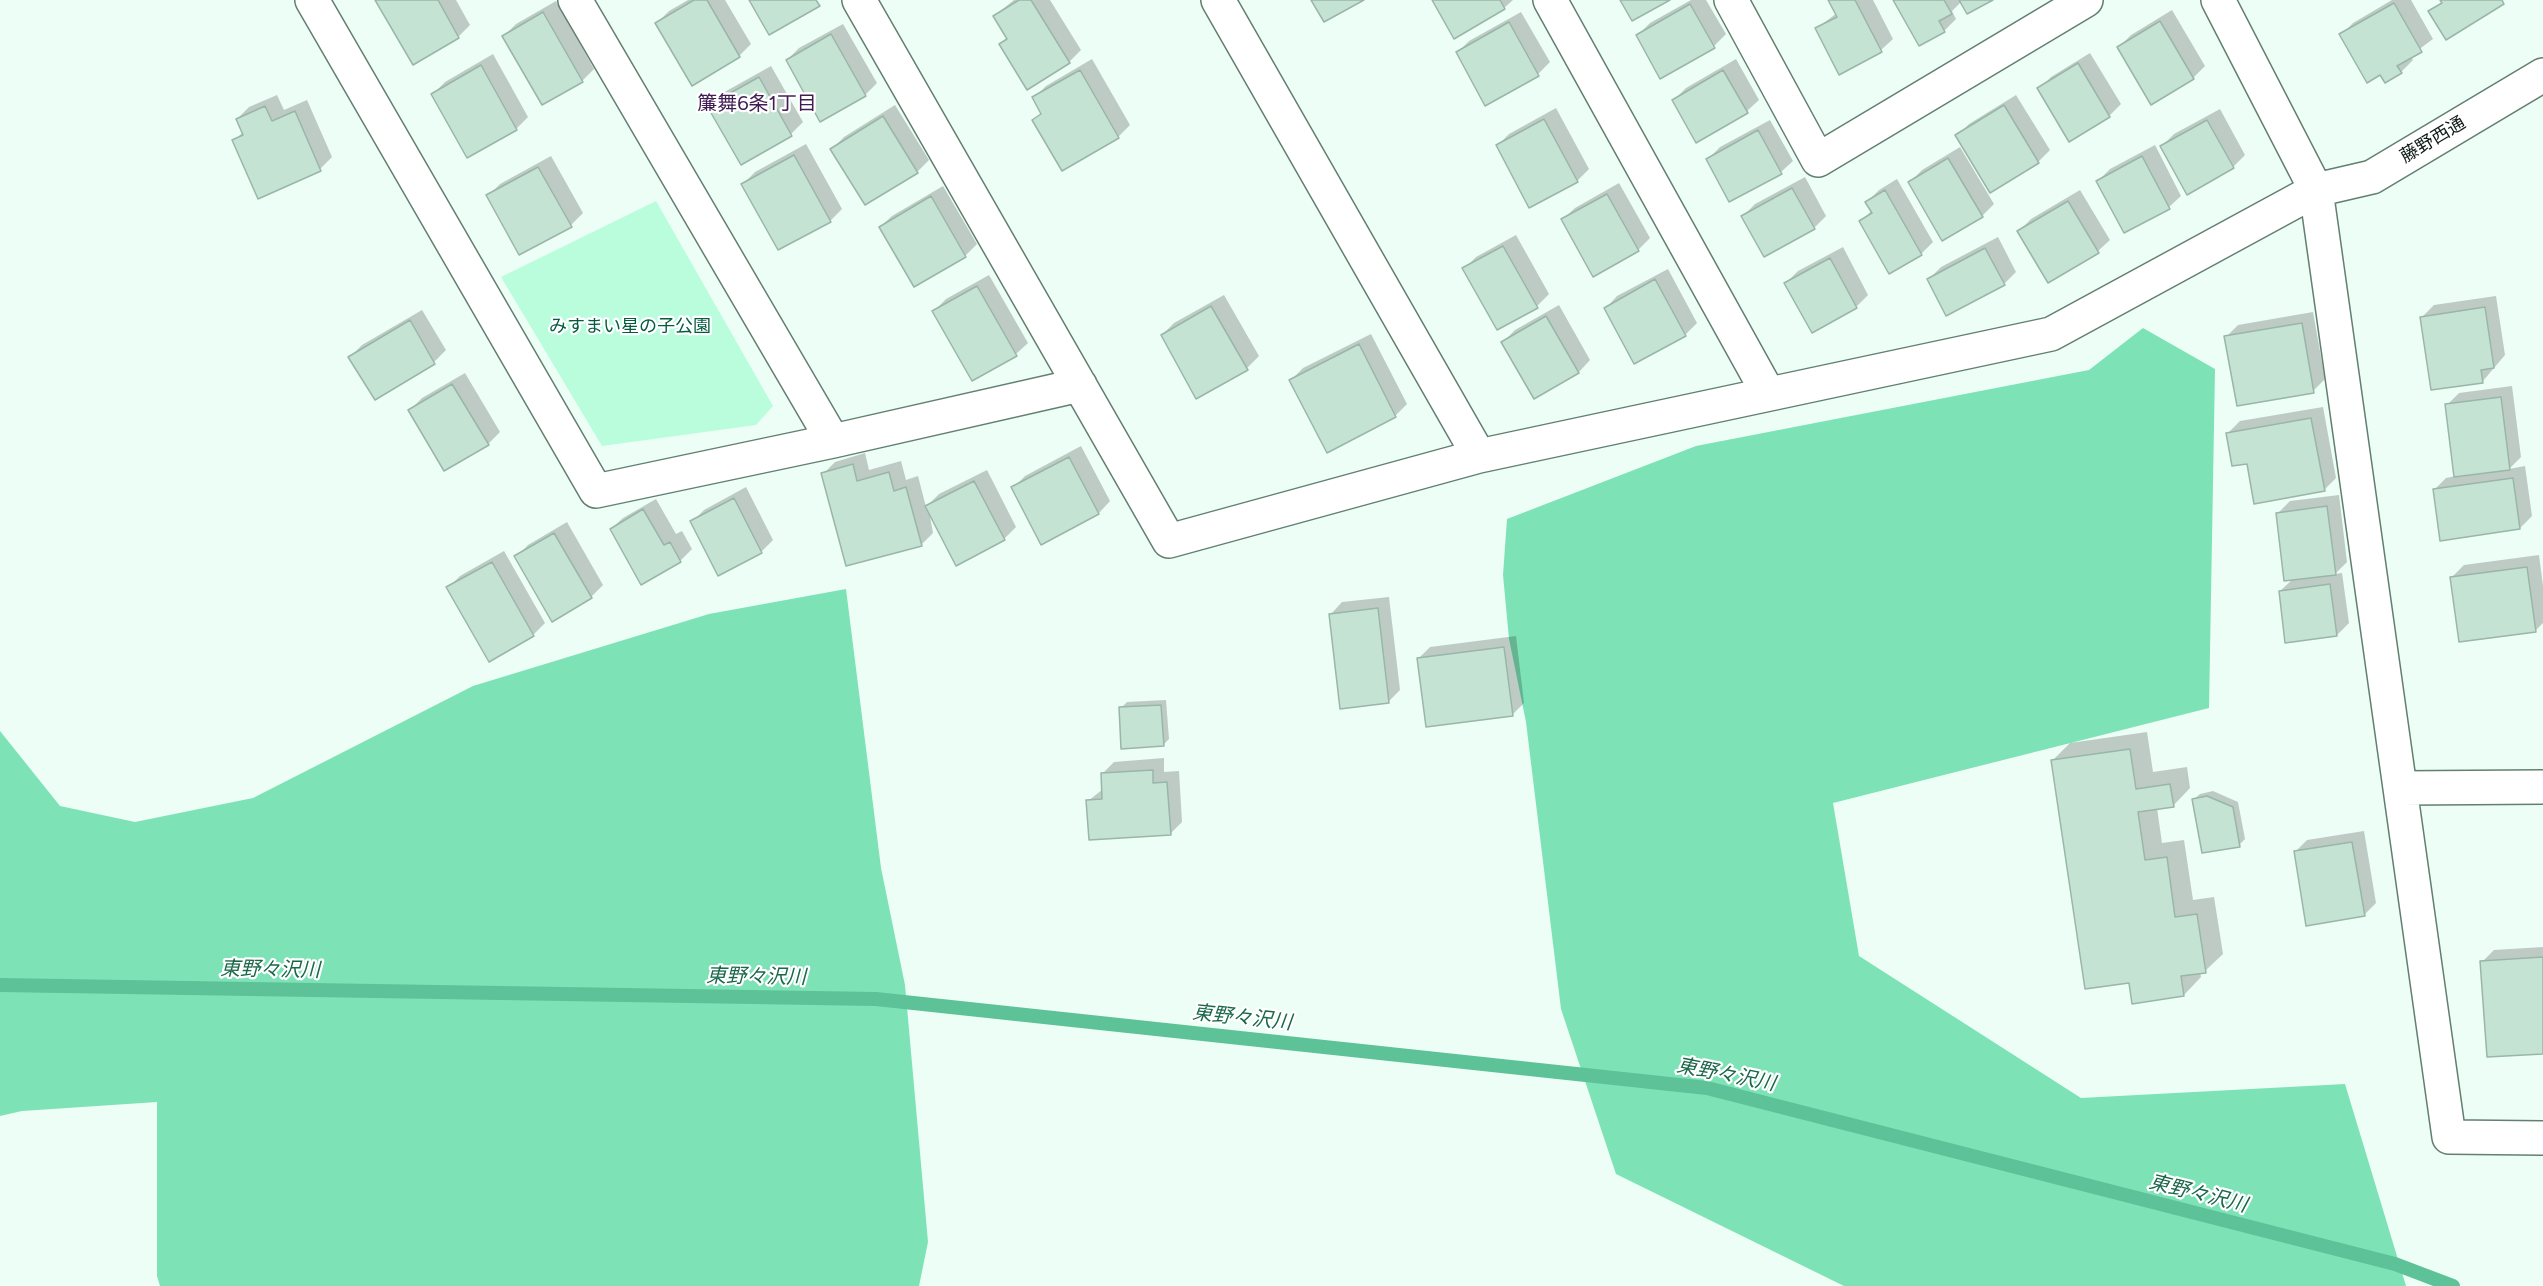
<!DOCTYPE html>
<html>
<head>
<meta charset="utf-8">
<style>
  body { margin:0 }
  canvas { display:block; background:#ecfef5 }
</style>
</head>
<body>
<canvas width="2543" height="1286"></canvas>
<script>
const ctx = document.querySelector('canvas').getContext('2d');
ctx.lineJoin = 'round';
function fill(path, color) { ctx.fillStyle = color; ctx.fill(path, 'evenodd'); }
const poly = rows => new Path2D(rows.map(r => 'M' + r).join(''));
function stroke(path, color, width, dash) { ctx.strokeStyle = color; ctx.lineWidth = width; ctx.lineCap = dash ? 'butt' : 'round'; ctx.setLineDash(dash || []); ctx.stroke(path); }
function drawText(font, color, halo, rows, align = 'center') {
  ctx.font = font + ' Figtree,"Noto Sans JP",sans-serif'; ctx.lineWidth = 4.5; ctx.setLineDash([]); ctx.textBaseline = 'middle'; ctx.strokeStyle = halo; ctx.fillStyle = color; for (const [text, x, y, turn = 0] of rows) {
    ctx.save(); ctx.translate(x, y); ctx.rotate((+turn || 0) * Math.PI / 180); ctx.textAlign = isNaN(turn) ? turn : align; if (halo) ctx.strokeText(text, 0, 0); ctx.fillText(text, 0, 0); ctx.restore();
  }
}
fill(poly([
  [656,201,773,406,756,425,602,446,501,277]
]), '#b9fddd');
fill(poly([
  [2143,328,2215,369,2209,708,1833,803,1859,956,2081,1098,2345,1084,2406,1286,1844,1286,1616,1174,1561,1009,1526,722,1509,639,1503,575,1507,519,1696,446,2089,370],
  [846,589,881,868,905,985,928,1242,919,1286,160,1286,157,1276,157,1102,22,1111,0,1116,0,731,60,806,135,822,253,798,473,686,709,614]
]), '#7ee2b7');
fill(poly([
  [376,0,456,0,470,25,458,37,414,63],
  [688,0,725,0,751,44,739,56,657,23,669,11],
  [1014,0,1050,0,1081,50,1069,62,1001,44,1007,37,994,16],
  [1433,0,1513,0,1504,8],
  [1691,0,1706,0,1726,34,1714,46,1661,77,1638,35,1650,23],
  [1830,0,1873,0,1893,39,1881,50,1840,73,1817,28,1837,13],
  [1895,0,1990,0,1962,1,1952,11,1956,19,1944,31],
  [2392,0,2411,0,2433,39,2410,56,2413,60,2401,72,2341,35,2353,23],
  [556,1,594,69,582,81,504,36,516,24],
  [2172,10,2205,66,2193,78,2119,47,2131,35],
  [1521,12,1550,62,1538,74,1457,53,1469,41],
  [843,24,877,83,865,95,787,60,799,48],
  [2090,53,2121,104,2109,116,2070,140,2039,89,2051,77],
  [493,54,528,117,516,129,433,94,445,82],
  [1092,59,1130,125,1119,136,1063,169,1034,120,1042,112,1034,98,1046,86],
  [1736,59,1759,100,1747,111,1674,100,1686,88],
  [771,66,803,122,791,134,742,163,709,106,721,94],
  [277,95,284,110,307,100,332,157,320,169,259,197,234,141,243,132,237,119,249,107],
  [2016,95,2050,150,2038,162,1957,136,1969,124],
  [895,105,929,160,917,172,865,203,832,149,844,137],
  [1556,108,1589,169,1577,181,1530,206,1497,146,1509,134],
  [2220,109,2245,155,2233,167,2162,146,2174,134],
  [1770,120,1793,161,1781,172,1708,159,1720,147],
  [806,144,842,209,830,221,743,184,755,172],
  [2155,145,2181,196,2169,207,2125,231,2098,181,2110,169],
  [1960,147,1994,204,1982,216,1943,239,1910,182,1922,170],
  [551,156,583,213,571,225,488,196,500,184],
  [1805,177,1826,216,1814,228,1743,216,1755,204],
  [1897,179,1933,242,1921,254,1861,222,1872,210,1867,202,1879,190],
  [1619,183,1650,238,1638,250,1563,219,1575,208],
  [943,186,977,244,965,256,880,227,892,216],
  [2080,190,2110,240,2098,251,2019,231,2031,219],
  [1516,235,1549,294,1537,306,1498,328,1464,269,1476,257],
  [1998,237,2016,272,2004,284,1947,314,1929,279,1941,267],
  [1843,247,1868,295,1856,307,1786,283,1798,271],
  [1668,269,1697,323,1685,335,1606,308,1617,296],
  [989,275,1028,343,1016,354,934,311,946,299],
  [1224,295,1259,356,1247,368,1162,335,1174,323],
  [2496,296,2505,355,2483,381,2422,317,2434,305],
  [1559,305,1590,360,1579,372,1535,397,1503,342,1515,330],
  [422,310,446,350,434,362,375,398,350,357,362,345],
  [2313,312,2325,379,2313,391,2226,337,2238,325],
  [1371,334,1407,404,1395,416,1291,380,1303,368],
  [465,373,500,432,488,444,410,410,422,398],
  [2512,386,2521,457,2509,469,2525,466,2532,516,2520,528,2434,490,2446,478,2456,476,2447,405,2459,393],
  [2323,407,2336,478,2324,490,2248,462,2228,433,2240,421],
  [1081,446,1110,501,1099,513,1042,543,1013,488,1025,476],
  [865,453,869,470,901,461,906,480,918,476,926,507,939,494,987,470,1016,527,1004,539,929,511,933,533,921,545,823,474,835,462],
  [746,487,773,540,761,552,692,522,704,510],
  [2339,495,2347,562,2335,574,2342,573,2349,623,2337,635,2280,591,2293,579,2278,513,2290,501],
  [656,499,676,534,682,531,692,549,680,561,611,529,623,518],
  [567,522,603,585,591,597,552,620,516,557,528,545],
  [504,551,545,623,533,635,448,588,460,576],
  [2539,555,2543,586,2543,623,2536,630,2452,577,2464,565],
  [1389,597,1400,690,1388,702,1331,614,1342,602],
  [1516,636,1524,703,1512,715,1418,659,1430,647],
  [1166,700,1169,739,1163,745,1121,708,1127,702],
  [2147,732,2153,772,2187,767,2190,788,2173,806,2157,808,2162,843,2184,840,2193,900,2214,897,2223,954,2205,971,2200,972,2201,977,2184,995,2130,981,2052,761,2070,743],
  [1164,758,1164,772,1179,771,1182,822,1170,834,1088,801,1103,789,1102,774,1114,762],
  [2213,791,2238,802,2245,839,2239,845,2194,799,2200,794],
  [2364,831,2376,903,2364,915,2295,852,2307,840],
  [2543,947,2543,1052,2482,962,2494,950]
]), '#0003');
stroke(poly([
  [0,985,876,999,1707,1088,2395,1264,2453,1286]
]), '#5dc298', 14);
const building = poly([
  [375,0,438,0,459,38,413,65,375,0],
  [694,0,707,0,740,57,692,86,655,23,694,0],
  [749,0,816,0,820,6,769,35,749,0],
  [1019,0,1031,0,1070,63,1027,90,999,44,1007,39,993,16,1019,0],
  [1311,0,1364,0,1324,22,1311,0],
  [1432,0,1500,0,1505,9,1454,39,1432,0],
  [1620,0,1670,0,1632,21,1620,0],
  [1828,0,1855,0,1882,52,1839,75,1815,28,1837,17,1828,0],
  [1893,0,1944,0,1952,14,1939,21,1945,32,1919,46,1893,0],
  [1959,0,1993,0,1967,14,1959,0],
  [2440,0,2502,0,2504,4,2446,40,2428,11,2442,3,2440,0],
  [2394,3,2422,52,2397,66,2402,73,2385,83,2380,75,2367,83,2339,34,2394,3],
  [1690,4,1715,48,1660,79,1636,35,1690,4],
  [543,12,583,82,542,105,502,36,543,12],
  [2160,21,2194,79,2151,105,2117,47,2160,21],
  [1509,22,1539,76,1485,106,1456,52,1509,22],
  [831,34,866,96,820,122,786,60,831,34],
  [2078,63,2110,117,2069,142,2037,88,2078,63],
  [481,65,517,130,467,158,431,94,481,65],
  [1080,70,1119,138,1062,171,1032,120,1041,114,1032,97,1080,70],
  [1723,70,1748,113,1696,143,1672,100,1723,70],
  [759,77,792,136,741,165,707,106,759,77],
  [2004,105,2039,163,1990,193,1955,135,2004,105],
  [265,106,272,121,295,111,321,171,258,199,232,140,243,135,236,119,265,106],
  [883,116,918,173,865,205,830,149,883,116],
  [1544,119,1578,182,1529,208,1496,145,1544,119],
  [2207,120,2234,168,2187,195,2160,146,2207,120],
  [1758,130,1782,174,1729,202,1706,159,1758,130],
  [794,155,831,222,778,250,741,184,794,155],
  [2142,156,2170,209,2124,233,2096,181,2142,156],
  [1948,158,1983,217,1942,241,1908,182,1948,158],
  [538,167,572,227,519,255,486,195,538,167],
  [1792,188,1815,229,1764,257,1741,216,1792,188],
  [1885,190,1922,255,1889,274,1859,221,1872,213,1865,202,1885,190],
  [1607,194,1639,251,1593,277,1561,219,1607,194],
  [931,196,966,257,914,287,879,227,931,196],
  [2068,201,2099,253,2048,283,2017,231,2068,201],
  [1503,246,1538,308,1497,330,1462,268,1503,246],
  [1985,248,2005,285,1946,316,1927,279,1985,248],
  [1830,258,1857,308,1812,333,1784,283,1830,258],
  [1655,279,1686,336,1634,364,1604,308,1655,279],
  [977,286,1017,356,972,381,932,311,977,286],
  [1211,306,1248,370,1196,399,1161,335,1211,306],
  [2485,307,2494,368,2481,370,2483,383,2431,390,2420,317,2485,307],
  [1546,316,1579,373,1534,399,1501,342,1546,316],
  [410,320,435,364,375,400,348,357,410,320],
  [2302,323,2314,393,2237,406,2224,336,2302,323],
  [1359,344,1396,417,1327,453,1289,380,1359,344],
  [452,384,489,445,444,471,408,410,452,384],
  [2501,397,2510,470,2454,477,2445,404,2501,397],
  [2311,418,2325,491,2254,504,2247,464,2232,466,2226,433,2311,418],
  [1069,457,1099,514,1041,545,1011,487,1069,457],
  [853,464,857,481,889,472,894,491,906,487,922,546,846,566,821,473,853,464],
  [2513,478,2520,529,2440,541,2433,489,2513,478],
  [974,481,1005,540,956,566,925,506,974,481],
  [734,498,762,553,718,576,690,521,734,498],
  [2327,506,2336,575,2284,581,2276,513,2327,506],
  [643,509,664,545,670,542,681,562,641,585,610,529,643,509],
  [554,533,592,598,552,622,514,556,554,533],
  [492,562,534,636,489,662,446,587,492,562],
  [2527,567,2536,632,2459,642,2450,577,2527,567],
  [2330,584,2337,636,2285,643,2279,591,2330,584],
  [1378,608,1389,703,1340,709,1329,614,1378,608],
  [1504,647,1513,716,1426,727,1417,658,1504,647],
  [1161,705,1164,746,1121,749,1119,707,1161,705],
  [2130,749,2136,789,2170,784,2174,807,2138,812,2145,860,2167,857,2175,917,2197,914,2206,973,2181,976,2184,996,2132,1004,2129,983,2085,989,2051,760,2130,749],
  [1153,770,1153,783,1167,782,1171,835,1089,840,1086,800,1102,799,1101,773,1153,770],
  [2207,796,2233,807,2240,847,2202,853,2192,799,2207,796],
  [2352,842,2365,916,2306,926,2294,851,2352,842],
  [2543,957,2543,1054,2487,1057,2480,961,2543,957]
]);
fill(building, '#c4e3d3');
stroke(building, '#99b6a8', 1.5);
const minor = poly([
  [312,0,596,491,833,441,1080,385],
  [575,0,833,441],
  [859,0,1169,541,1479,456,2051,334,2316,190,2372,177,2543,75],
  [1218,0,1479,456],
  [1550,0,1768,393],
  [1731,0,1818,160,2086,0],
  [2218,0,2316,190,2449,1137,2543,1138],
  [2402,788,2543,787]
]);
stroke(minor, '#637f71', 36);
stroke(minor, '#fff', 33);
drawText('18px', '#0f1a15', '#fff', [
  ["藤野西通",2433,140,-31]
]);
drawText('18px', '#075b40', '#fff', [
  ["みすまい星の子公園",630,327]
]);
drawText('20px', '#411c52', '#fff', [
  ["簾舞6条1丁目",757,104]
]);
drawText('italic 20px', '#1b674b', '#fff', [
  ["東野々沢川",270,970,1],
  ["東野々沢川",756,977,1],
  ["東野々沢川",1242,1018,6],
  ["東野々沢川",1726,1075,11],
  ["東野々沢川",2198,1194,14]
]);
</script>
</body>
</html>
